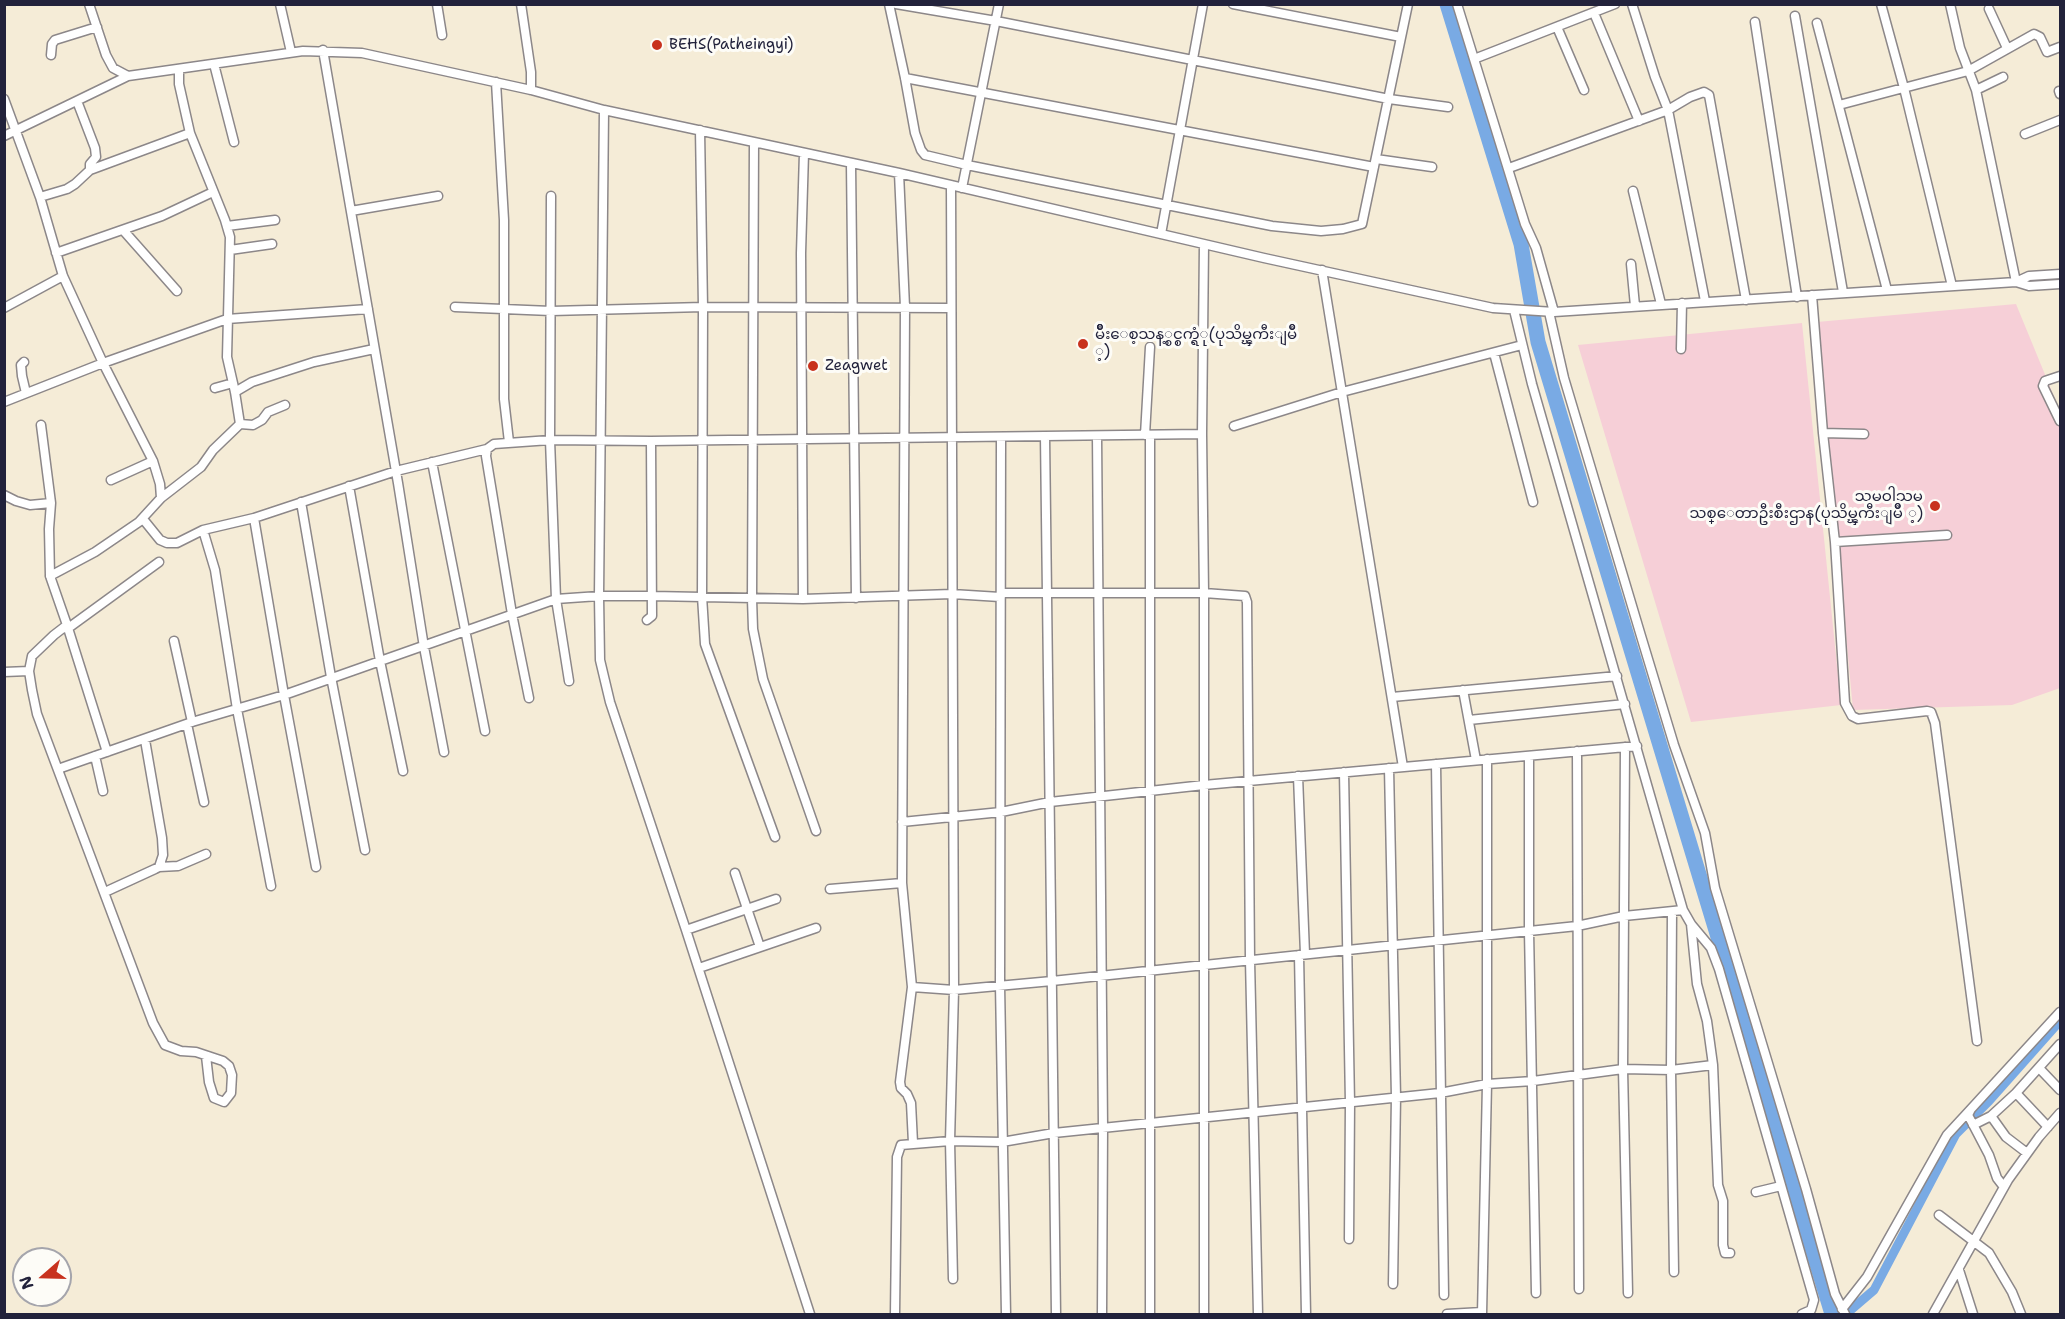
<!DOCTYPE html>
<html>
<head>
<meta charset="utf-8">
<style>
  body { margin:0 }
  #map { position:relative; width:2065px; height:1319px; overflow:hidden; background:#f5ecd7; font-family:"Shantell Sans",sans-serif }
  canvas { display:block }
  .frame { position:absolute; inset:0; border:6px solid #22223b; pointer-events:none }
  .north { position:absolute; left:12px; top:1247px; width:60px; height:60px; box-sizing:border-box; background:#fdfcf7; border:2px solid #a5a5ac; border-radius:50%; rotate:250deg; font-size:16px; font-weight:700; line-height:24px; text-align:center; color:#22223b }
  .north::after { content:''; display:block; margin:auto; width:21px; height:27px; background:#c8321e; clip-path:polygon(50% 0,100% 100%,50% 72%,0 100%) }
</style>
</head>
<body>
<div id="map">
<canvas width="2065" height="1319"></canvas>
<div class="frame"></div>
<div class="north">N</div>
</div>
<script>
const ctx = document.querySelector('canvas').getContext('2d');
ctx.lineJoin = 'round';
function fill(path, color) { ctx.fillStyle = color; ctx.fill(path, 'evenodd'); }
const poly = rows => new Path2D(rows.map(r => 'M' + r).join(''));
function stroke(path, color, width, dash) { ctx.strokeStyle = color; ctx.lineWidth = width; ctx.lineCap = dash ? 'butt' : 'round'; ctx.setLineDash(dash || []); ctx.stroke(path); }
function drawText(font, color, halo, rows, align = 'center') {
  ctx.font = font + ' "Shantell Sans","Noto Sans Myanmar",sans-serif'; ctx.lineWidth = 6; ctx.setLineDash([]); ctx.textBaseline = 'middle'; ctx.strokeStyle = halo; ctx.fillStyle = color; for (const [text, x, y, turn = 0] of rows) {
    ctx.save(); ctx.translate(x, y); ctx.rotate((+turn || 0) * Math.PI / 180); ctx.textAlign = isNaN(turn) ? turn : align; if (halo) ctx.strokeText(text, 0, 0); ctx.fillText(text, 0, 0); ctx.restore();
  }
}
fill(poly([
  [2016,304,2060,411,2060,688,2012,705,1853,710,1817,322],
  [1802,323,1841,705,1691,722,1578,345]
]), '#f6cfd7');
stroke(poly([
  [1846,1314,1874,1290,1956,1134,1989,1101,2060,1021]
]), '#79aae4', 9);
stroke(poly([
  [1447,4,1521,244,1538,342,1832,1314]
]), '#79aae4', 15);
const street = poly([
  [89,4,106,55,113,68,128,76,303,51,362,53,531,90,604,110,899,173,1264,258,1493,308,1554,312,2016,282,2029,276,2060,274],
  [280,4,291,52],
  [437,4,442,35],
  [521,4,531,72,531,90],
  [889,4,905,78,915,133,921,150,925,155,967,165,1272,226,1321,231,1343,229,1362,224,1408,4],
  [896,4,996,21,1389,99,1448,107],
  [1233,4,1401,37],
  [1457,4,1525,224,1536,248,1554,312],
  [1881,4,1904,88,1952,286],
  [1950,4,1960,48,1976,90,2016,282],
  [1989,9,2007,48],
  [1594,13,1639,121],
  [1795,16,1843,292],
  [1755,22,1797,297],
  [1817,23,1887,290],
  [1557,27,1584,90],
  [323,50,398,483,424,647,444,752],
  [51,55,52,44,55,40,97,27],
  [1474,59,1615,4],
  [214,64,234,142],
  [905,78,1374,167],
  [496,82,504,220,504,399,509,442],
  [1976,90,2003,77],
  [2059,91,2060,94],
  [4,99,40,197,63,276,103,363,153,461,160,484,161,498,139,522,95,552,50,576,67,625,54,635,32,656,29,671,32,690,37,714,153,1023,165,1045,181,1051,196,1052,223,1061,229,1066,232,1075,231,1093,224,1102,214,1098,209,1082,206,1056],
  [1839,105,1968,71,2034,34,2040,37,2047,52,2060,47],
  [604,110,599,596,600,660,610,702,686,930,810,1314],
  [700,130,703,307,702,596,705,644,775,837],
  [2025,134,2060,120],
  [4,136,128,76],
  [754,142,752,599,753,629,763,679,816,831],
  [1376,159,1432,167],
  [851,164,856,598],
  [1509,168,1668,110,1655,77,1632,4],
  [90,170,190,133],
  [899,173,905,307,902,883,912,987,900,1082,901,1088,907,1094,911,1103,913,1143],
  [951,185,954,990,950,1141,953,1279],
  [962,188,999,4],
  [1633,191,1661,304],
  [551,196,550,440,556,599,569,681],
  [40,197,67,189,75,184,90,170,90,164,96,157,95,148,77,101],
  [351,211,438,196],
  [227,226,275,220],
  [123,230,177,291],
  [1161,234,1203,4],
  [1204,244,1202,434,1204,593,1204,1314],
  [230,250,272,244],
  [56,253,162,216,213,192],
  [1631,264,1635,306],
  [1322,270,1403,767],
  [2016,282,2029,286,2060,284],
  [1812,295,1823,433,1835,542,1845,703,1852,716,1858,719,1927,711,1931,712,1935,723,1977,1041],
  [1705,301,1668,110,1690,97,1704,92,1709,95,1746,300],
  [455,307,551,311,703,307,951,308],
  [4,308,63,276],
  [1514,310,1532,384,1683,910,1691,924,1711,948,1719,969,1814,1300,1811,1310,1802,1314],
  [1549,312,1564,378,1641,636,1674,745,1705,833,1715,888,1806,1189,1835,1294,1845,1314],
  [1681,349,1682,303],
  [1494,353,1533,502],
  [24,362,21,365,22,376,26,393],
  [2060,376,2045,381,2043,386,2060,421],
  [215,388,233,383],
  [235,392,252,382,314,362,374,349],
  [4,402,103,363,227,319,368,309],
  [240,424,253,425,262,420,268,412,285,405],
  [41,425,51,503],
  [1234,426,1342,392,1522,345],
  [1823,433,1864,434],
  [1145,435,1150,347],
  [1150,435,1150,1314],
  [1045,436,1056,1314],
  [1097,436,1103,1128,1102,1314],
  [1001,437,1000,985,1006,1314],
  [432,462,485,731],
  [111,480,153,461],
  [349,486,380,661,403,771],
  [4,495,16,501,30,505,51,503,49,529,50,576],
  [161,498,201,467,213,450,240,424,235,392,227,357,230,237,225,220,190,133,179,84,179,70],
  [301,502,331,677,365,850],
  [254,518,284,695,316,867],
  [143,519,160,540,167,543,177,543,203,530,254,518,396,471,487,449],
  [203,530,215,570,237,709,271,886],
  [1835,542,1947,535],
  [803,599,801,253,804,153],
  [647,620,652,616,651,441],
  [67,625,107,752],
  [67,629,159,562],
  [174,641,192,722],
  [4,672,29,671],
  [1463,690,1476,760],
  [1392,697,1617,676],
  [529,698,512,614,486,456,487,449,494,444,550,440,651,441,1202,434],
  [1469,720,1625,704],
  [187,724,204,802],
  [1625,747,1623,1069,1628,1293],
  [1577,751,1579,1289],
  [95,756,103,791],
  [1529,756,1529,931,1536,1293],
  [1436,764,1444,1295],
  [1389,768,1396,1097,1393,1284],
  [58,769,192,722,284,695,556,599,599,596,652,596,803,599,952,594,1000,597,1003,593,1204,593,1245,596,1247,602,1250,960,1258,1314],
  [1344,772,1350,1103,1349,1239],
  [1298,776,1305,954],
  [902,822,1001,812,1050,802,1204,785,1637,746],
  [159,867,178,866,206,854],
  [735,873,760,947],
  [830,889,902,883],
  [105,892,155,869,159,867,163,855,162,838,145,740],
  [1672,912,1671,1070,1674,1272],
  [1691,924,1697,984,1707,1021,1713,1065,1718,1185,1723,1201,1723,1245,1725,1253,1730,1253],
  [686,930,776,899],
  [1299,955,1306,1314],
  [699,968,816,928],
  [912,987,954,990,1052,981,1577,926,1624,916,1683,910],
  [2039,1068,2060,1090],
  [2016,1093,2048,1127],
  [1991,1116,2006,1137,2027,1153],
  [1973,1125,1991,1116,2016,1093,2060,1044],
  [2004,1187,1997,1178,1989,1155,1968,1115,1971,1109,2060,1012],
  [1756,1192,1781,1186],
  [1939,1215,1989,1253,2012,1292,2021,1314],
  [1959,1270,1973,1314],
  [1842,1309,1867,1277,1947,1135,1971,1109],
  [895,1314,897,1157,901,1145,950,1141,1002,1142,1054,1133,1440,1093,1487,1084,1533,1081,1623,1069,1671,1070,1713,1065],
  [1447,1314,1482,1312],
  [1482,1314,1487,1084,1487,759],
  [1933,1314,2008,1180,2039,1137,2060,1113]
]);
stroke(street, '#8c8789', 11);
stroke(street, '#fff', 8);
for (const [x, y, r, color] of [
  [657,45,6,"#c8321e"],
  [1083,344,6,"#c8321e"],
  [813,366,6,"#c8321e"],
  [1935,506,6,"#c8321e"]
]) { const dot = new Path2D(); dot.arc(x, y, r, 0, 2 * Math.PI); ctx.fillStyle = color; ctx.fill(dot); stroke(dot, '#fdfcf7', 2); }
drawText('15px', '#22223b', '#fdfcf7', [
  ["BEHS(Patheingyi)",669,45],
  ["မ်ိဳးေစ့သန့္စင္စက္ရံု(ပုသိမ္ၾကီးျမိဳ",1095,335],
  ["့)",1095,352],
  ["Zeagwet",825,366],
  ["သမဝါသမ",1923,497,"right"],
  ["သစ္ေတာဦးစီးဌာန(ပုသိမ္ၾကီးျမိဳ ့)",1923,514,"right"]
], 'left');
</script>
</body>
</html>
